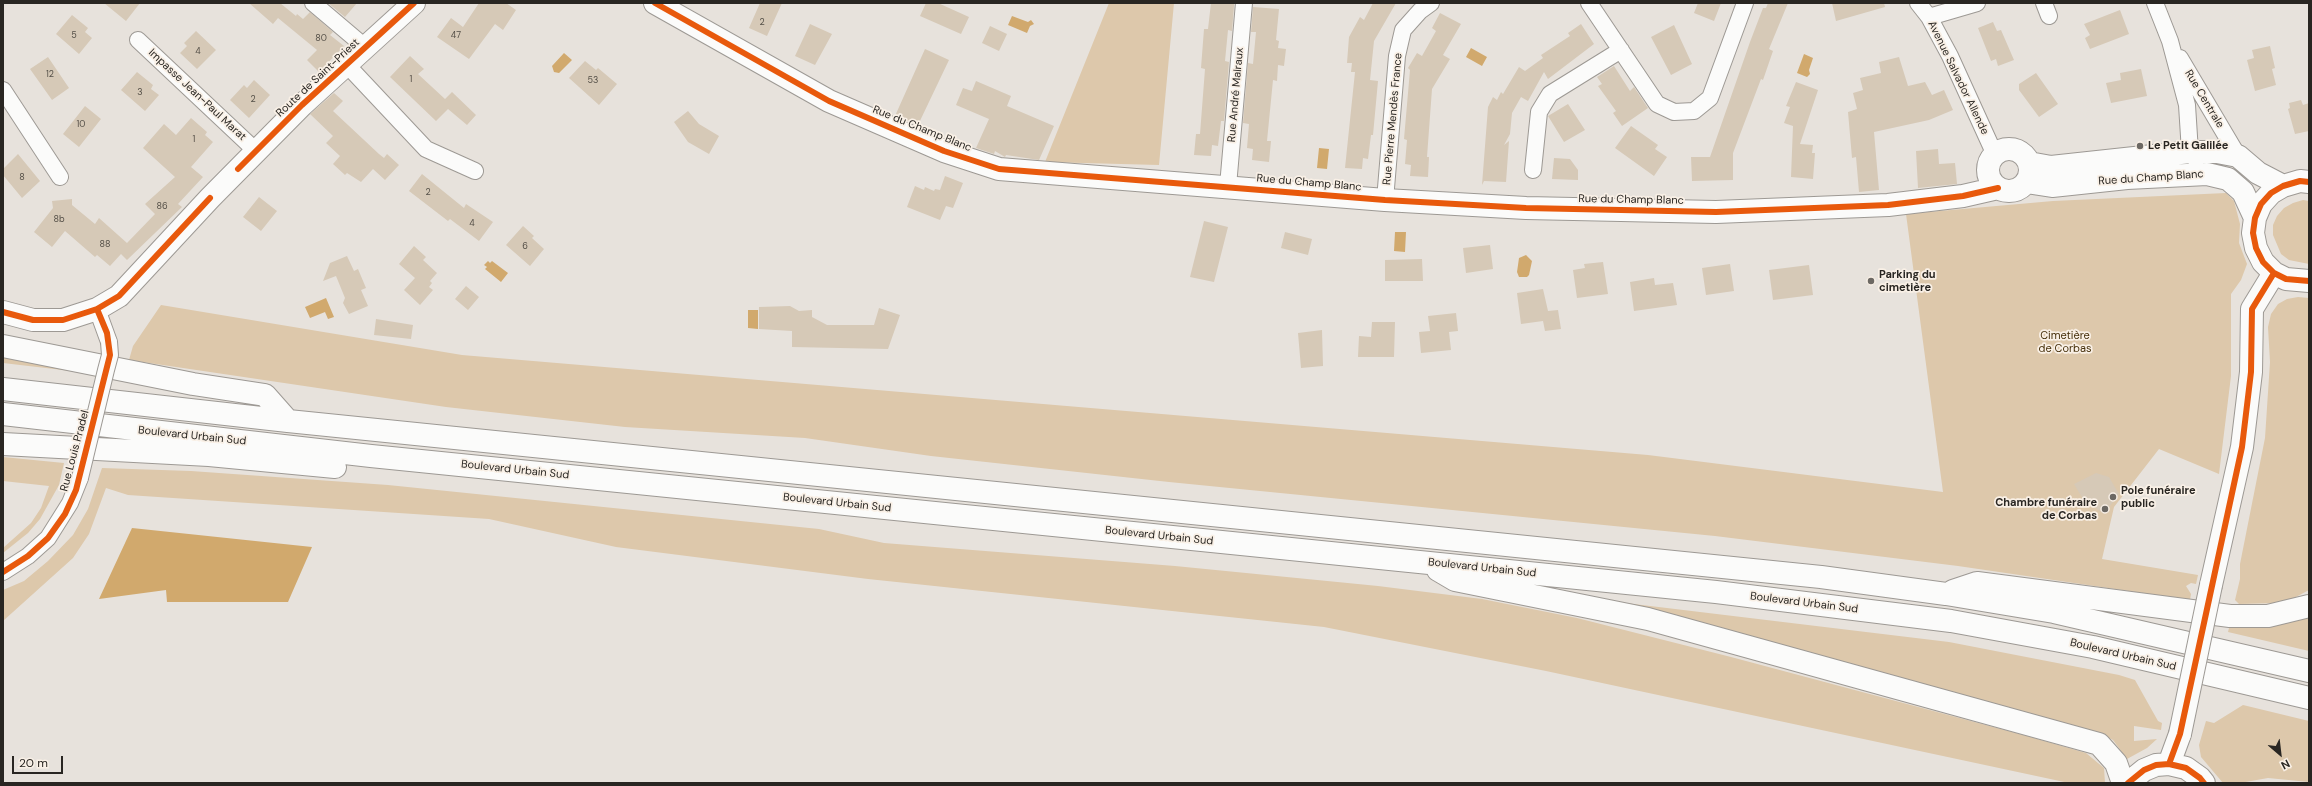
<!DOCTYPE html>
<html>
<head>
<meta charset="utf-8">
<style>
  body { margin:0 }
  #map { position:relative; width:2312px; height:786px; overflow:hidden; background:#e7e2dc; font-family:"DM Sans",sans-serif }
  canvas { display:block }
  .frame { position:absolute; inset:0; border:4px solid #292622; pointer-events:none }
  .north { position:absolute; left:2260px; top:734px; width:40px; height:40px; -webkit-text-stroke:3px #f9f0e6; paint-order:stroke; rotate:152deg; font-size:11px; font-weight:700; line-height:16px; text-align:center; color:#292622 }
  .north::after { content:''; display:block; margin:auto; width:14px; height:18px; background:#292622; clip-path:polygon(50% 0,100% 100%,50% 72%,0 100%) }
  .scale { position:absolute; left:12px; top:756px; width:51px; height:18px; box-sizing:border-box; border:2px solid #292622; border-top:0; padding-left:5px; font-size:12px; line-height:14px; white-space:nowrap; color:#292622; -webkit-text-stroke:3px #f9f0e6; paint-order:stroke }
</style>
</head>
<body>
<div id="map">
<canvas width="2312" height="786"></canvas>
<div class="frame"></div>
<div class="north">N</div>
<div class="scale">20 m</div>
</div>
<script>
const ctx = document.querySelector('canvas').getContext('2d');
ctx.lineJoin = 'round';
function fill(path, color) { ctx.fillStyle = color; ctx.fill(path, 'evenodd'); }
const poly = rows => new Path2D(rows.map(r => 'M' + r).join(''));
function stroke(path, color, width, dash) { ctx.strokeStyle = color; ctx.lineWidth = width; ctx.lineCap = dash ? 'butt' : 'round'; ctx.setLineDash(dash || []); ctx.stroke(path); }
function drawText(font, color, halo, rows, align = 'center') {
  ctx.font = font + ' "DM Sans",sans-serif'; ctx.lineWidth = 3.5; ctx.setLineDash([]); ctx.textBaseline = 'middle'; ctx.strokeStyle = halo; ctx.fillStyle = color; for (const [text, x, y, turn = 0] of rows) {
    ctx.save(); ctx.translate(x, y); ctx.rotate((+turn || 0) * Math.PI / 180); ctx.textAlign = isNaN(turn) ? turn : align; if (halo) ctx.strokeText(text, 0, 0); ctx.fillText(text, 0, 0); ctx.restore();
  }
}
fill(poly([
  [1109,3,1174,3,1159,165,1045,162],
  [2226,193,2234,201,2240,224,2239,243,2247,264,2241,280,2231,294,2231,376,2219,474,2159,449,2114,507,2102,559,2198,575,2196,584,2191,583,2186,586,2191,594,2190,600,1958,566,1715,536,1169,482,931,456,805,438,625,427,446,407,129,360,133,346,161,305,462,355,1648,455,1943,492,1906,214,2053,201],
  [2303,200,2309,201,2309,264,2289,260,2281,254,2273,235,2273,225,2277,216,2284,208,2293,203],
  [2298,297,2309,298,2309,590,2294,598,2277,603,2239,604,2235,600,2240,579,2240,564,2265,438,2270,362,2268,327,2271,314,2278,304,2287,299],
  [3,355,80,372,3,363],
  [3,457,64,463,59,485,40,519,28,533,3,553,3,548,31,523,41,508,49,486,3,481],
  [102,468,191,471,388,485,819,529,884,543,1175,566,1378,586,1482,599,1577,618,1731,657,2027,736,2086,753,2104,768,2105,783,2069,783,1546,671,1324,627,868,579,616,547,489,519,128,495,106,488,89,534,73,558,3,621,3,590,24,581,48,561,73,535,88,509],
  [1617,602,1949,642,2119,675,2135,680,2158,721,2162,723,2161,730,2134,726,2134,741,2157,739,2147,748,2127,759,2113,740,2096,731,2094,735],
  [2309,615,2309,651,2228,632,2230,624],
  [2243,705,2309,721,2309,782,2268,778,2240,783,2223,783,2201,757,2199,745,2206,721,2214,723]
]), '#ddc8ab');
fill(poly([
  [1012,16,1028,22,1031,20,1034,24,1030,26,1027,33,1008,25],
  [1471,48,1487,57,1482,66,1466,57],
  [564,53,572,60,559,73,554,72,552,66],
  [1804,54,1813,58,1809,70,1810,74,1807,77,1797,73],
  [1319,148,1329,149,1327,169,1317,168],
  [1395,232,1406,232,1405,252,1394,251],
  [1526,255,1532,261,1529,275,1527,277,1519,277,1517,272,1519,258],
  [488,261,490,263,492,261,508,273,501,282,485,269,487,267,484,265],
  [326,298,334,317,328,319,325,312,310,318,305,307],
  [748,310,758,310,758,329,748,328],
  [132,528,312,547,288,602,167,602,166,590,99,599]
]), '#d1a96d');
fill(poly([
  [104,3,140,3,126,21],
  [249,3,280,3,296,16,297,14,303,19,310,12,333,32,330,35,344,46,319,72,307,60,317,50,278,18,273,24],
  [328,3,357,3,345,17],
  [479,3,506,3,516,10,503,30,495,24,469,59,437,37,451,18,463,27],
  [760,3,782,3,767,36,749,28],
  [926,3,938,3,969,17,961,34,920,16],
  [1211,3,1234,3,1234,6,1232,31,1228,30,1225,61,1229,62,1224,121,1221,121,1218,146,1212,145,1211,156,1194,155,1196,134,1200,134,1205,69,1201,68,1204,29,1208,29],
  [1373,3,1396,3,1374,41,1370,80,1378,81,1373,135,1371,135,1368,159,1363,158,1362,169,1345,168,1355,72,1351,72,1352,63,1347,63,1349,37,1360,17,1364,20],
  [1698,3,1721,3,1714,21,1694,13],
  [1768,3,1788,3,1769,49,1773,51,1763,80,1761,79,1733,153,1733,180,1692,181,1691,157,1710,157,1750,42,1763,8,1766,8],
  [1832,3,1884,3,1885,7,1836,21],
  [1253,7,1279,9,1276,40,1279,41,1278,48,1286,49,1284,66,1278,65,1277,81,1273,80,1267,141,1271,141,1269,162,1252,160,1253,149,1247,148,1249,124,1243,123,1248,63,1253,64,1256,32,1251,32],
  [2120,10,2129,34,2090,49,2085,38,2090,35,2084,24],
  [1440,13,1461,24,1443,55,1450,59,1432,89,1427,157,1429,157,1428,177,1410,176,1411,165,1405,164,1407,140,1404,139,1410,70,1408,68,1417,53,1422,56,1436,31,1432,28],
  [72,15,88,28,85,32,92,38,79,54,56,34],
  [1993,22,1997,31,2001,30,2014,60,1998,66,1996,59,1991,61,1978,28],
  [810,24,832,34,815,65,795,56],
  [1581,24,1594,44,1548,79,1544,72,1528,101,1521,97,1512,113,1510,134,1504,145,1509,141,1506,182,1484,181,1482,185,1488,107,1493,97,1497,100,1501,92,1503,94,1519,67,1525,71,1543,58,1541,55,1570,36,1568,33],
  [1674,25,1692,64,1671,75,1651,37],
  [990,26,1007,34,999,51,982,43],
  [196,31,216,50,197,69,180,53,187,46,184,43],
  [2270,46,2275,68,2272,69,2276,85,2255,91,2247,60,2254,58,2252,50],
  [925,49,949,60,918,125,895,116],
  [410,56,424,69,418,74,445,99,452,92,476,115,467,125,448,109,436,121,390,77],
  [48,57,69,88,52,100,30,69],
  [1899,57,1908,86,1925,82,1932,95,1944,90,1953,110,1929,120,1874,132,1879,190,1859,192,1856,157,1852,158,1848,112,1857,109,1853,93,1863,90,1860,78,1881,73,1879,62],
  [585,61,596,70,598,68,617,84,599,105,569,78],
  [1614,66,1630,91,1634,87,1648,108,1622,126,1613,113,1616,111,1598,86,1602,84,1597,77],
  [2141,69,2147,96,2111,103,2106,83,2121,80,2120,73],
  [137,72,153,85,151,89,159,95,145,111,121,90],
  [2036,73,2058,104,2039,117,2019,90,2019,84],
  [254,80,270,95,249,118,230,100,244,85,247,88],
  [976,81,1011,96,1007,106,1054,126,1039,160,1006,155,1005,157,995,151,994,154,976,148,989,119,956,105,963,88,972,91],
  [1796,82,1818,90,1800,144,1813,145,1812,153,1815,153,1813,179,1791,177,1793,126,1784,123,1790,107,1786,106],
  [334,93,343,101,333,111,379,154,384,158,387,154,399,165,385,180,373,169,361,182,347,173,345,175,333,164,340,156,326,143,333,136,310,114],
  [2301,100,2303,105,2309,103,2309,131,2295,134,2288,109,2290,108,2289,103],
  [1568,104,1585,130,1564,142,1548,116],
  [85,106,101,119,79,147,63,134],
  [688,111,699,124,719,136,709,154,688,142,674,122],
  [191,118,207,132,205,135,213,142,191,167,203,177,178,204,182,207,127,260,121,254,110,266,97,255,95,257,65,231,52,247,34,232,53,208,52,201,72,199,72,205,95,224,99,218,127,243,155,214,145,204,175,177,143,148,164,124,176,135],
  [1631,126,1658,145,1655,149,1667,157,1654,176,1615,148],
  [1938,149,1939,164,1955,163,1957,184,1918,188,1916,151],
  [18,154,40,181,22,198,3,175,3,169],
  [1554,158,1570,159,1578,170,1578,180,1552,179],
  [422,174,464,208,466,204,493,222,479,241,450,219,448,221,409,191],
  [945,176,963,183,953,208,946,206,940,220,907,207,915,186,924,190,925,187,934,191,935,189,940,190],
  [259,197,277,211,261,231,243,217],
  [1204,221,1228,227,1214,282,1190,277],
  [523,226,534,236,532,238,544,249,530,266,506,245],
  [1285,232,1312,239,1308,255,1281,248],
  [1490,245,1493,269,1466,273,1463,248],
  [414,246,426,257,423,260,437,273,430,281,432,283,429,287,433,290,420,305,404,290,415,278,399,264],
  [347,256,354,271,358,269,366,288,361,290,368,306,349,314,343,303,345,298,336,276,323,281,330,263],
  [1422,259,1423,281,1385,281,1385,260],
  [1603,262,1608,294,1577,298,1573,270,1585,268,1584,264],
  [1730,264,1734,291,1706,295,1702,268],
  [1809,265,1813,295,1773,300,1769,270],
  [1654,278,1655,285,1673,283,1677,305,1634,311,1630,282],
  [466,286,479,297,468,310,455,299],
  [1543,289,1548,311,1558,310,1561,329,1545,331,1543,321,1521,324,1517,293],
  [790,306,799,311,812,310,812,317,827,325,874,325,879,308,900,315,888,349,792,347,792,331,759,329,759,307],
  [1456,313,1458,331,1449,332,1451,350,1421,353,1419,332,1430,331,1428,316],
  [376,319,413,325,411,339,374,335],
  [1372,322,1395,322,1394,357,1358,357,1359,336,1371,337],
  [1322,330,1323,366,1301,368,1298,333],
  [2096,473,2109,477,2119,494,2104,514,2083,499,2074,484]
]), '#d6c9b7');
const street = poly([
  [313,3,365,47],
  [1589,3,1657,104,1674,112,1694,111,1710,98,1745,3],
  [1918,3,1929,17,1950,56,1995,155],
  [2044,3,2049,16],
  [2155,3,2170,41,2187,105,2190,152,2196,160],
  [1929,17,1977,3],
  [138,40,256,151],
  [2180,58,2238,156],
  [347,65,426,149,475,171],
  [3,90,60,177],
  [1533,170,1539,112,1550,94,1621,50],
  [1228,186,1244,3],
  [1385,200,1397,56,1403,30,1420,11,1431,3],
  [97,309,109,342],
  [3,572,28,556,48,538,70,503,80,478]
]);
const secondary = poly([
  [655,3,829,101,944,151,999,169,1385,200,1526,208,1716,212,1888,205,1963,196,1998,188],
  '1988 170a21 21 0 1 1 42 0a21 21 0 1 1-42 0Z',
  [2029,163,2051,167,2190,152,2217,152,2238,156,2258,173,2283,186],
  [2026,182,2052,186,2127,178,2207,174,2228,179,2243,192,2255,218],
  [2309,182,2300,181,2283,186,2271,193,2261,204,2255,218,2253,233,2256,248,2263,262,2274,273,2286,279,2309,281],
  [3,312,33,320,63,320,97,309,119,296,210,198,302,105,414,3],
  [2211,585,2242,447,2251,372,2252,309,2274,273],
  [2169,764,2180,734],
  [2128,783,2144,770,2156,765,2169,764,2186,768,2200,778,2204,783]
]);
const highway = poly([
  [3,346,193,384,265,395,288,421],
  [3,389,288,421,1821,577,1946,594,2054,612,2309,671],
  [3,414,371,456,1716,592,1951,621,2093,647,2309,698],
  [3,444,209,455,335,467],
  [1438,570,1455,580,1648,619,2099,744,2116,763,2123,783],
  [1953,591,1977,583,2230,616,2268,616,2309,606]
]);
stroke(street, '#9d9994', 18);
stroke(secondary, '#9d9994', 24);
stroke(highway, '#9d9994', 24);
stroke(street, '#fbfbfa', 16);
stroke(secondary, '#fbfbfa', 22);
stroke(highway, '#fbfbfa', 22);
const streetBridge = poly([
  [80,478,106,370,110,355,109,342]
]);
const secondaryBridge = poly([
  [2180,734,2211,585]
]);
stroke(streetBridge, '#9d9994', 18, []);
stroke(secondaryBridge, '#9d9994', 24, []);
stroke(streetBridge, '#fbfbfa', 16);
stroke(secondaryBridge, '#fbfbfa', 22);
stroke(poly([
  [655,3,829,101,944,151,999,169,1385,200,1526,208,1716,212,1888,205,1963,196,1998,188],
  [238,169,302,105,414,3],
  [2309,182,2300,181,2283,186,2271,193,2261,204,2255,218,2253,233,2256,248,2263,262,2274,273,2286,279,2309,281],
  [3,312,33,320,63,320,97,309,119,296,210,198],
  [3,572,28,556,48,538,65,514,76,490,110,355,107,333,97,309],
  [2169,764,2180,734,2242,447,2251,372,2252,309,2274,273],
  [2128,783,2144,770,2156,765,2169,764,2186,768,2200,778,2204,783]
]), '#e8590c', 6);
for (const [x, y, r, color] of [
  [2140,146,4,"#6c6863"],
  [1871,281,4,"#6c6863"],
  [2113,497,4,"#6c6863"],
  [2105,509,4,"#6c6863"]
]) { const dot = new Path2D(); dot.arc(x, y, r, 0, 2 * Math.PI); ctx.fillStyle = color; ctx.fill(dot); stroke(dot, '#f9f0e6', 1.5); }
drawText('9px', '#544f47', null, [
  ["2",762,23],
  ["5",74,36],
  ["47",456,36],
  ["80",321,39],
  ["4",198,52],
  ["12",50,75],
  ["1",411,80],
  ["53",593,81],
  ["3",140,93],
  ["2",253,100],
  ["10",81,125],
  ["1",194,140],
  ["8",22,178],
  ["2",428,193],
  ["86",162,207],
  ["8b",59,220],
  ["4",472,224],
  ["88",105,245],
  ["6",525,247]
]);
drawText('11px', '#292622', '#f9f0e6', [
  ["Route de Saint-Priest",318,78,-43],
  ["Avenue Salvador Allende",1958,78,64],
  ["Impasse Jean-Paul Marat",197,95,43],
  ["Rue André Malraux",1236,95,-85],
  ["Rue Centrale",2204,99,59],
  ["Rue Pierre Mendès France",1393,119,-85],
  ["Rue du Champ Blanc",922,129,22],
  ["Rue du Champ Blanc",2151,178,-4],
  ["Rue du Champ Blanc",1309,183,5],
  ["Rue du Champ Blanc",1631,200,1],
  ["Boulevard Urbain Sud",192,436,6],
  ["Rue Louis Pradel",75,451,-75],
  ["Boulevard Urbain Sud",515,470,6],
  ["Boulevard Urbain Sud",837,503,6],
  ["Boulevard Urbain Sud",1159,536,6],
  ["Boulevard Urbain Sud",1482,568,6],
  ["Boulevard Urbain Sud",1804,603,7],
  ["Boulevard Urbain Sud",2123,655,13]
]);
drawText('bold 11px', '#292622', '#f9f0e6', [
  ["Le Petit Galilée",2148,146],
  ["Parking du",1879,275],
  ["cimetière",1879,288],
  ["Pole funéraire",2121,491],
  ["public",2121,504],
  ["Chambre funéraire",2097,503,"right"],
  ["de Corbas",2097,516,"right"]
], 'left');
drawText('11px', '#452f0a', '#f9f0e6', [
  ["Cimetière",2065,336],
  ["de Corbas",2065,349]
]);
</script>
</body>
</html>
